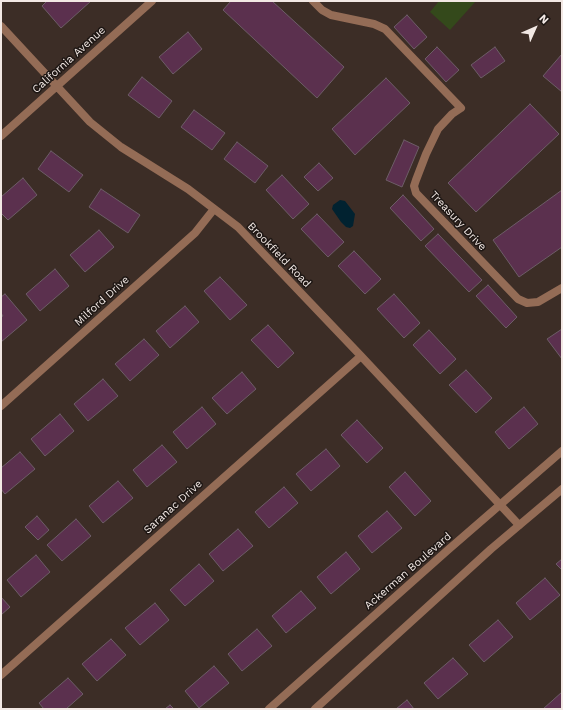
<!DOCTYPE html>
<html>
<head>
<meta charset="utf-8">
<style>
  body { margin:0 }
  #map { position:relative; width:563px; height:710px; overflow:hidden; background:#3c2d26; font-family:"Work Sans",sans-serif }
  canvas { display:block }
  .frame { position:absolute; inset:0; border:2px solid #f2e8e4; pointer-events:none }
  .north { position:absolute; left:515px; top:8px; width:40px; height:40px; -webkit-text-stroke:3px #1e1714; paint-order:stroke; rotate:45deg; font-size:11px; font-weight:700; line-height:16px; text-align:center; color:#f2e8e4 }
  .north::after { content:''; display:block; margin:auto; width:14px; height:18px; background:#f2e8e4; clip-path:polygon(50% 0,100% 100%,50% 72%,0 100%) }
</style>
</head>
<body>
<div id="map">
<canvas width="563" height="710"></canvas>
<div class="frame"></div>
<div class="north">N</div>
</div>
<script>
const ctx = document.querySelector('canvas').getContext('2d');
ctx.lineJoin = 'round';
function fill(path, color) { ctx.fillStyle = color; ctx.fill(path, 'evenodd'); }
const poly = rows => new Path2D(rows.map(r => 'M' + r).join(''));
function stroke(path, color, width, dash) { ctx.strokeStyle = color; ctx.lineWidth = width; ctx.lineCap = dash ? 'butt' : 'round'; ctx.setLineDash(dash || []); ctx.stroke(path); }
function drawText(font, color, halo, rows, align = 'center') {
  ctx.font = font + ' "Work Sans",sans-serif'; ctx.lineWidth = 3; ctx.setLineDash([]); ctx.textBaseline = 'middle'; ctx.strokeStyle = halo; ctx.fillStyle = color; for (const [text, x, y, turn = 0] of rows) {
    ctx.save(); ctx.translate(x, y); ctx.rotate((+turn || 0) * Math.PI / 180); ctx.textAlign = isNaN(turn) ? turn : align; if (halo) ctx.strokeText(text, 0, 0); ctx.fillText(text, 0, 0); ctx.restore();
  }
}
fill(poly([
  [439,1,476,1,450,30,430,12]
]), '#34491b');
fill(poly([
  [340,200,345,201,355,214,353,226,350,228,346,227,341,222,332,209,333,205]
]), '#012230');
const building = poly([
  [47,1,91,1,61,28,42,6,47,1],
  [231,1,272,1,344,67,317,98,223,10,231,1],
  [407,15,427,37,414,49,394,27,407,15],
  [188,32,202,49,173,74,159,57,188,32],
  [437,47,459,70,446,82,425,59,437,47],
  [495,47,505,61,481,78,471,65,495,47],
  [562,54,562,92,543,76,562,54],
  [142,77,172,101,159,118,128,95,142,77],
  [386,78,410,103,355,155,332,129,386,78],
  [530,104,559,134,476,212,448,183,530,104],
  [194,110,225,133,212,150,181,127,194,110],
  [404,140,419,147,402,187,386,180,404,140],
  [237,142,268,166,255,183,224,159,237,142],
  [51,151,83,175,69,192,38,169,51,151],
  [319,163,333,178,318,191,304,177,319,163],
  [282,175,309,204,293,219,266,190,282,175],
  [23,178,37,195,8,220,1,213,1,197,23,178],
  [101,189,140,215,128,233,89,207,101,189],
  [562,190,562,247,519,277,493,240,562,190],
  [403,195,434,229,421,241,390,208,403,195],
  [317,214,344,242,328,257,301,229,317,214],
  [99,230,114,247,85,272,70,255,99,230],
  [438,234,482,280,469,292,425,246,438,234],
  [354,251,381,279,365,294,338,266,354,251],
  [55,269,69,286,40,311,26,294,55,269],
  [220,277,247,305,230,320,204,291,220,277],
  [488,285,517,317,506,328,476,296,488,285],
  [5,294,27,320,1,342,1,317,3,316,1,313,1,297,5,294],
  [394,294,420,323,404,338,377,309,394,294],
  [185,306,199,322,170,348,156,331,185,306],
  [268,325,294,353,278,368,251,340,268,325],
  [562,329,562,359,547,339,562,329],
  [429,330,456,359,440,374,413,345,429,330],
  [144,339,159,355,130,381,115,364,144,339],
  [466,370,492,398,476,413,449,385,466,370],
  [242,372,256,389,227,414,212,398,242,372],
  [103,379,118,396,88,421,74,404,103,379],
  [202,407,216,424,187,449,173,432,202,407],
  [524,407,538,424,509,449,495,432,524,407],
  [60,414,74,431,45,456,31,439,60,414],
  [357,420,383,448,367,463,341,435,357,420],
  [162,445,177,462,147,487,133,470,162,445],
  [326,449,340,466,311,491,296,474,326,449],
  [20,452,35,469,5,494,1,489,1,468,20,452],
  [405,472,431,501,415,516,389,487,405,472],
  [118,481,133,498,103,523,89,506,118,481],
  [284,487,298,503,269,528,255,512,284,487],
  [387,511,402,528,372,553,358,536,387,511],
  [37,516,49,530,38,540,25,527,37,516],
  [76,519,91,536,62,561,47,545,76,519],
  [238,529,253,546,223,571,209,554,238,529],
  [346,552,360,569,331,594,317,577,346,552],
  [36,555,50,572,21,597,7,580,36,555],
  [562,559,562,570,556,564,562,559],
  [199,564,214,581,185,606,170,590,199,564],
  [545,578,560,595,530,620,516,603,545,578],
  [301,591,316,608,286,633,272,616,301,591],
  [1,597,10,607,1,615,1,597],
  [155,603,169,620,140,645,125,628,155,603],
  [498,620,513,637,484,662,469,645,498,620],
  [257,629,272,646,242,671,228,654,257,629],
  [111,639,126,655,97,681,82,664,111,639],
  [453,658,468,674,438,699,424,683,453,658],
  [214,666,229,683,199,708,185,691,214,666],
  [68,678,83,694,66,709,44,709,39,703,68,678],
  [562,692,562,709,543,709,562,692],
  [407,700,414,709,396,709,407,700],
  [170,705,174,709,165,709,170,705]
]);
fill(building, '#5b304e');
stroke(building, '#6d5d67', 1);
stroke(poly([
  [313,1,322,10,331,15,374,24,385,29,461,108,452,114,438,129,426,154,416,180,414,186,416,193,518,299,527,303,538,302,562,288],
  [1,26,90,122,121,147,188,189,238,227,361,356,519,525],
  [1,136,152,1],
  [1,406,195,233,214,209],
  [1,675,361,356]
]), '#946c56', 8);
stroke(poly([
  [269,709,449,549,562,451],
  [315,709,491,549,562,489]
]), '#946c56', 8);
drawText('11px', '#f2e8e4', '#1e1714', [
  ["California Avenue",69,60,-42],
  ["Treasury Drive",458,221,47],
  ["Brookfield Road",279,255,46],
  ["Milford Drive",102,301,-42],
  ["Saranac Drive",173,507,-42],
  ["Ackerman Boulevard",408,571,-41]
]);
</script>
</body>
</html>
